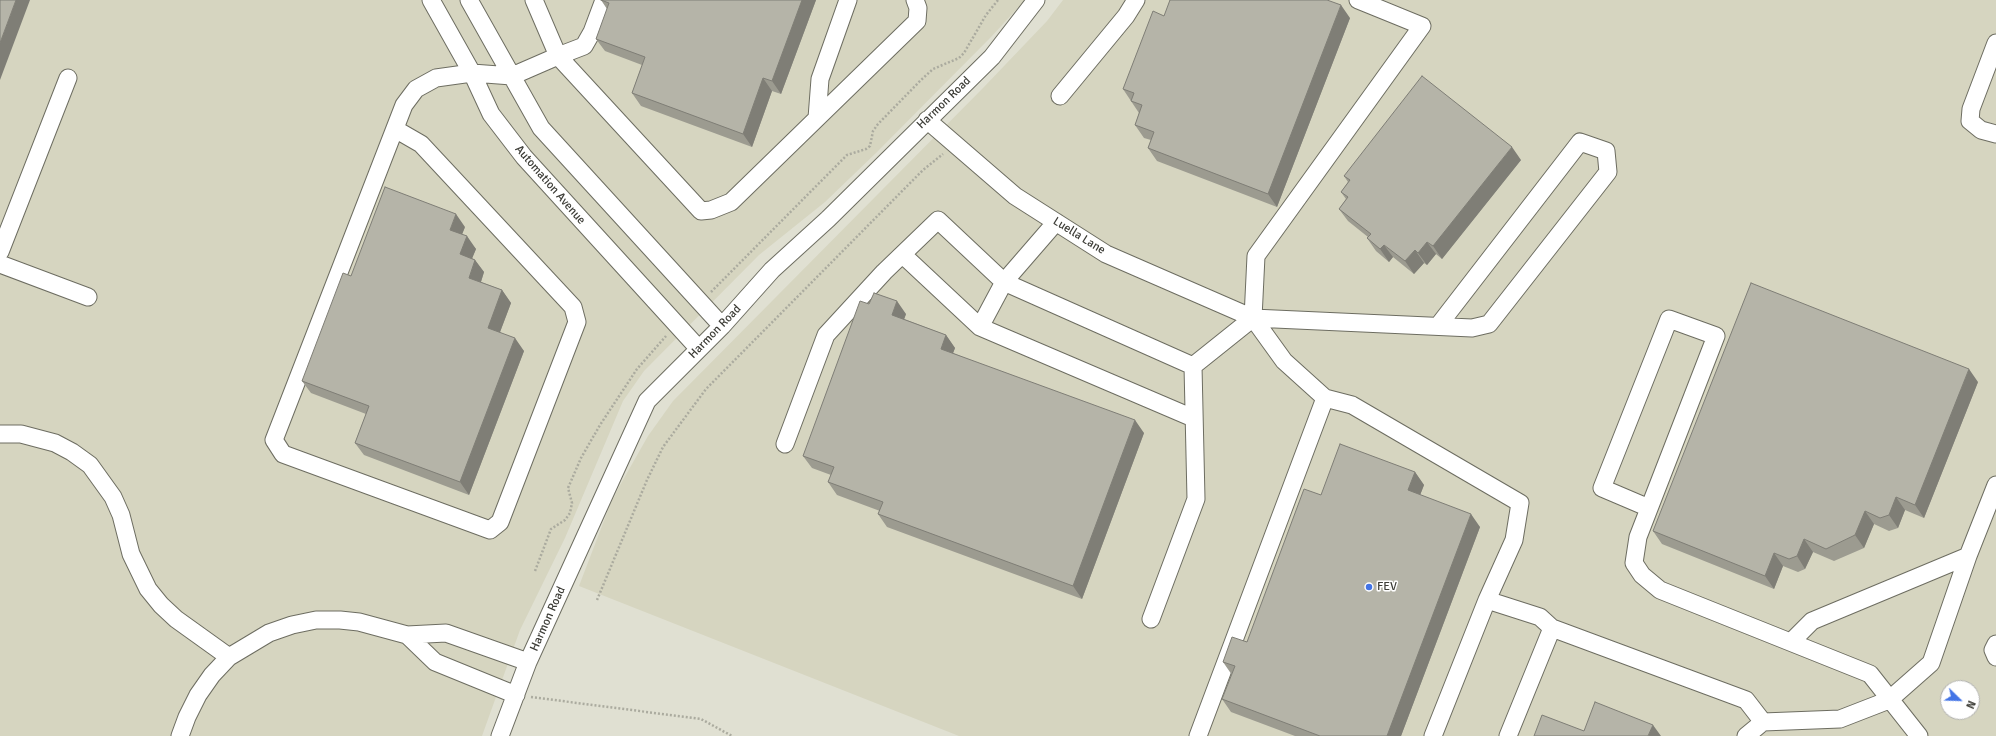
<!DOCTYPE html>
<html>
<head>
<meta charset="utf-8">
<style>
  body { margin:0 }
  #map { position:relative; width:1996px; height:736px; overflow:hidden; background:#e0e0d2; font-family:Signika,sans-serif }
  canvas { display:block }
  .north { position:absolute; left:1940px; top:680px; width:40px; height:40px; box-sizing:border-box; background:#fff; border:1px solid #b1b1af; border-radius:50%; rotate:113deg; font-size:11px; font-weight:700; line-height:16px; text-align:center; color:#3d3d37 }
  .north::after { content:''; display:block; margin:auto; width:14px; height:18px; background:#4374e6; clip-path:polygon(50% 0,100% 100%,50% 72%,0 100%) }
</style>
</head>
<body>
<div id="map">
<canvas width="1996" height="736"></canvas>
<div class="north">N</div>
</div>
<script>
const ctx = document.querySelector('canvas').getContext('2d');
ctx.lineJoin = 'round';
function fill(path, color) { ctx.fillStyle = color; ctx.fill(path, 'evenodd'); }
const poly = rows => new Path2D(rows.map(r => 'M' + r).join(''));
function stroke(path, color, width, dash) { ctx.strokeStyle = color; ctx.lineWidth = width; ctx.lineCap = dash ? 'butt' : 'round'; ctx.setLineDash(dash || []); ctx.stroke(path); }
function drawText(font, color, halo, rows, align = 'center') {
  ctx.font = font + ' Signika,sans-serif'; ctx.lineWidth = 3; ctx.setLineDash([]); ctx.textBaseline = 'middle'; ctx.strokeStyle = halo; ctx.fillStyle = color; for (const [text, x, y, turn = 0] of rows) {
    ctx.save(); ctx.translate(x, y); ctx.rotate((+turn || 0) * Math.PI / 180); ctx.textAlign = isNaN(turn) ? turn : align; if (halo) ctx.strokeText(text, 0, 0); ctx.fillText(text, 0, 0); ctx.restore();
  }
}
fill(poly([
  [0,0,1025,0,992,36,876,153,825,202,759,255,644,371,623,401,565,538,520,630,482,736,0,736],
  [1063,0,1996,0,1996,736,959,736,579,586,610,505,619,487,648,436,673,401,983,88,1047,21],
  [1948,688,1972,688,1972,712,1948,712]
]), '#d6d5c0');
const minor = poly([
  [431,0,472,73,491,114,524,157,699,349],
  [469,0,541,128,722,326],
  [534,0,558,56,584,46,592,32,604,0],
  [1996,43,1971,109,1970,121,1981,130,1996,134],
  [1060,96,1126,16,1136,0],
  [817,118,820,79,848,0],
  [927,120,1015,196,1106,254,1253,318],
  [395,129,421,144,573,307,577,322,500,522,490,530,283,454,274,440,404,105,416,89,436,78,472,73,512,76,558,56,701,211,711,210,731,202,917,21,918,8,915,0],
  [0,252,68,78],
  [903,255,980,327,1193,418],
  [0,264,88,297],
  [980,327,1004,282,1193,366,1253,318,1472,328,1489,324,1608,172,1606,151,1580,142,1438,326],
  [1325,398,1284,361,1253,318,1256,256,1422,26,1358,0],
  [0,434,21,434,55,443,72,452,90,465,113,497,121,515,131,554,148,589,161,605,176,619,229,657],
  [785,444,826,335,884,272,938,220,1004,282,1056,222],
  [1649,508,1602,488,1669,319,1716,336,1638,537,1634,563,1642,575,1660,590,1870,674,1919,736],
  [1968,556,1996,485],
  [1151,619,1196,499,1193,366],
  [1996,644,1993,650,1996,657],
  [516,695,435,662,407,635,446,633,528,662],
  [180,736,187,717,198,695,212,675,229,657,269,633,292,625,316,620,340,620,359,622,407,635],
  [500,736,528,662,647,401,722,326,772,270,828,219,992,57,1036,0],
  [1198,736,1325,398,1352,405,1520,503,1514,540,1487,600],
  [1433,736,1487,600,1540,617,1552,628],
  [1508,736,1552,628,1746,700,1763,722,1840,719,1889,700,1931,663,1968,556,1812,621,1791,642],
  [1746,736,1763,722]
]);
stroke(minor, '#6d6d61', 19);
stroke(poly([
  [711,292,847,155,866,149,870,146,873,131,878,124,921,80,933,69,959,58,964,53,986,15,998,0],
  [535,571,551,529,565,520,570,513,572,503,568,488,581,458,600,425,637,369,666,336],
  [597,600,647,480,663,447,706,389,923,170,943,154],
  [531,697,701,719,732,736]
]), '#abab9f', 2.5, [2, 2]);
stroke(minor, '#fff', 17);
fill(poly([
  [601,0,816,0,781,94,772,91,752,147,641,106,632,93,642,65,605,51,596,39,607,9],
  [1164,16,1350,18,1277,207,1157,161,1148,148,1151,140,1144,138,1135,125,1139,113,1123,89],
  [1521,160,1442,259,1436,254,1427,265,1424,263,1414,274,1393,257,1389,262,1376,251,1367,238,1368,237,1348,221,1339,209,1346,199,1341,192,1348,182,1344,176],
  [465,227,462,234,476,249,472,258,475,260,484,272,481,282,502,290,511,303,500,332,524,351,469,495,364,455,355,443,366,414,311,393,302,381],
  [869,304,906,314,904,319,946,335,955,348,953,353,1144,433,1082,599,887,527,878,514,880,511,837,495,828,482,831,475,812,468,803,456],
  [1978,382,1924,518,1905,510,1898,528,1889,531,1874,524,1864,548,1834,561,1813,552,1805,569,1798,572,1783,566,1774,589,1662,544,1653,531],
  [1415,472,1424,485,1420,495,1480,527,1401,736,1295,736,1231,712,1222,699,1232,675,1223,662,1247,642]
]), '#9c9b90');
fill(poly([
  [16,0,30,0,0,80,0,43],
  [802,0,816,0,781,94,772,81],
  [1341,5,1350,18,1277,207,1268,194],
  [763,78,772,91,752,147,743,134],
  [1512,147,1521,160,1442,259,1433,246],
  [456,214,465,227,459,242,450,230],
  [467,236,476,249,469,266,460,254],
  [1427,242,1436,254,1427,265,1418,253],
  [1384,245,1393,257,1389,262,1380,249],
  [1415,250,1424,263,1414,274,1405,261],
  [475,260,484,272,478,291,469,278],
  [502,290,511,303,497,340,488,328],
  [897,301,906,314,901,328,892,315],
  [946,335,955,348,950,361,941,349],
  [515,338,524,351,469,495,460,482],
  [1969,369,1978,382,1924,518,1915,505],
  [1135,420,1144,433,1082,599,1073,586],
  [1415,472,1424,485,1417,503,1408,490],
  [1896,497,1905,510,1898,528,1889,515],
  [1865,511,1874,524,1864,548,1855,535],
  [1471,514,1480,527,1401,736,1387,736],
  [1804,539,1813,552,1805,569,1797,556],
  [1774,553,1783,566,1774,589,1765,576],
  [1653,725,1661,736,1648,736]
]), '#7f7e76');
const building = poly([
  [0,0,16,0,0,43,0,0],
  [601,0,802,0,772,81,763,78,743,134,632,93,645,57,596,39,609,3,601,0],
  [1170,0,1327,0,1341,5,1268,194,1148,148,1154,132,1135,125,1142,105,1131,101,1134,93,1123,89,1153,11,1164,16,1170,0],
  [1422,76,1512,147,1433,246,1427,242,1418,253,1415,250,1405,261,1384,245,1380,249,1367,238,1371,234,1339,209,1348,197,1341,192,1350,180,1344,176,1422,76],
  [385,187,456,214,450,230,467,236,460,254,475,260,469,278,502,290,488,328,515,338,460,482,355,443,369,406,302,381,343,273,351,276,385,187],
  [1751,283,1969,369,1915,505,1896,497,1889,515,1880,518,1865,511,1855,535,1826,549,1804,539,1797,556,1789,559,1774,553,1765,576,1653,531,1751,283],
  [874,293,897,301,892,315,946,335,941,349,1135,420,1073,586,878,514,883,502,828,482,834,467,803,456,860,301,869,304,874,293],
  [1340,444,1415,472,1408,490,1471,514,1387,736,1320,736,1222,699,1235,666,1223,662,1232,637,1247,642,1304,489,1321,495,1340,444],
  [1595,702,1653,725,1648,736,1534,736,1542,715,1584,731,1595,702]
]);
fill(building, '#b5b4a8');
stroke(building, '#7f7e76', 1);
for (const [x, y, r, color] of [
  [1369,587,4,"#4374e6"]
]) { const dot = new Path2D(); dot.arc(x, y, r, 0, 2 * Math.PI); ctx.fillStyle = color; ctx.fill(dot); stroke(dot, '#fff', 1.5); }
drawText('12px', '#3d3d37', '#fff', [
  ["Harmon Road",944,103,-44],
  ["Automation Avenue",550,185,49],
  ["Luella Lane",1079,236,32],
  ["Harmon Road",715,332,-46],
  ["Harmon Road",548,619,-66]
]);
drawText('12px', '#3d3d37', '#fff', [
  ["FEV",1377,587]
], 'left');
</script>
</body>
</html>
